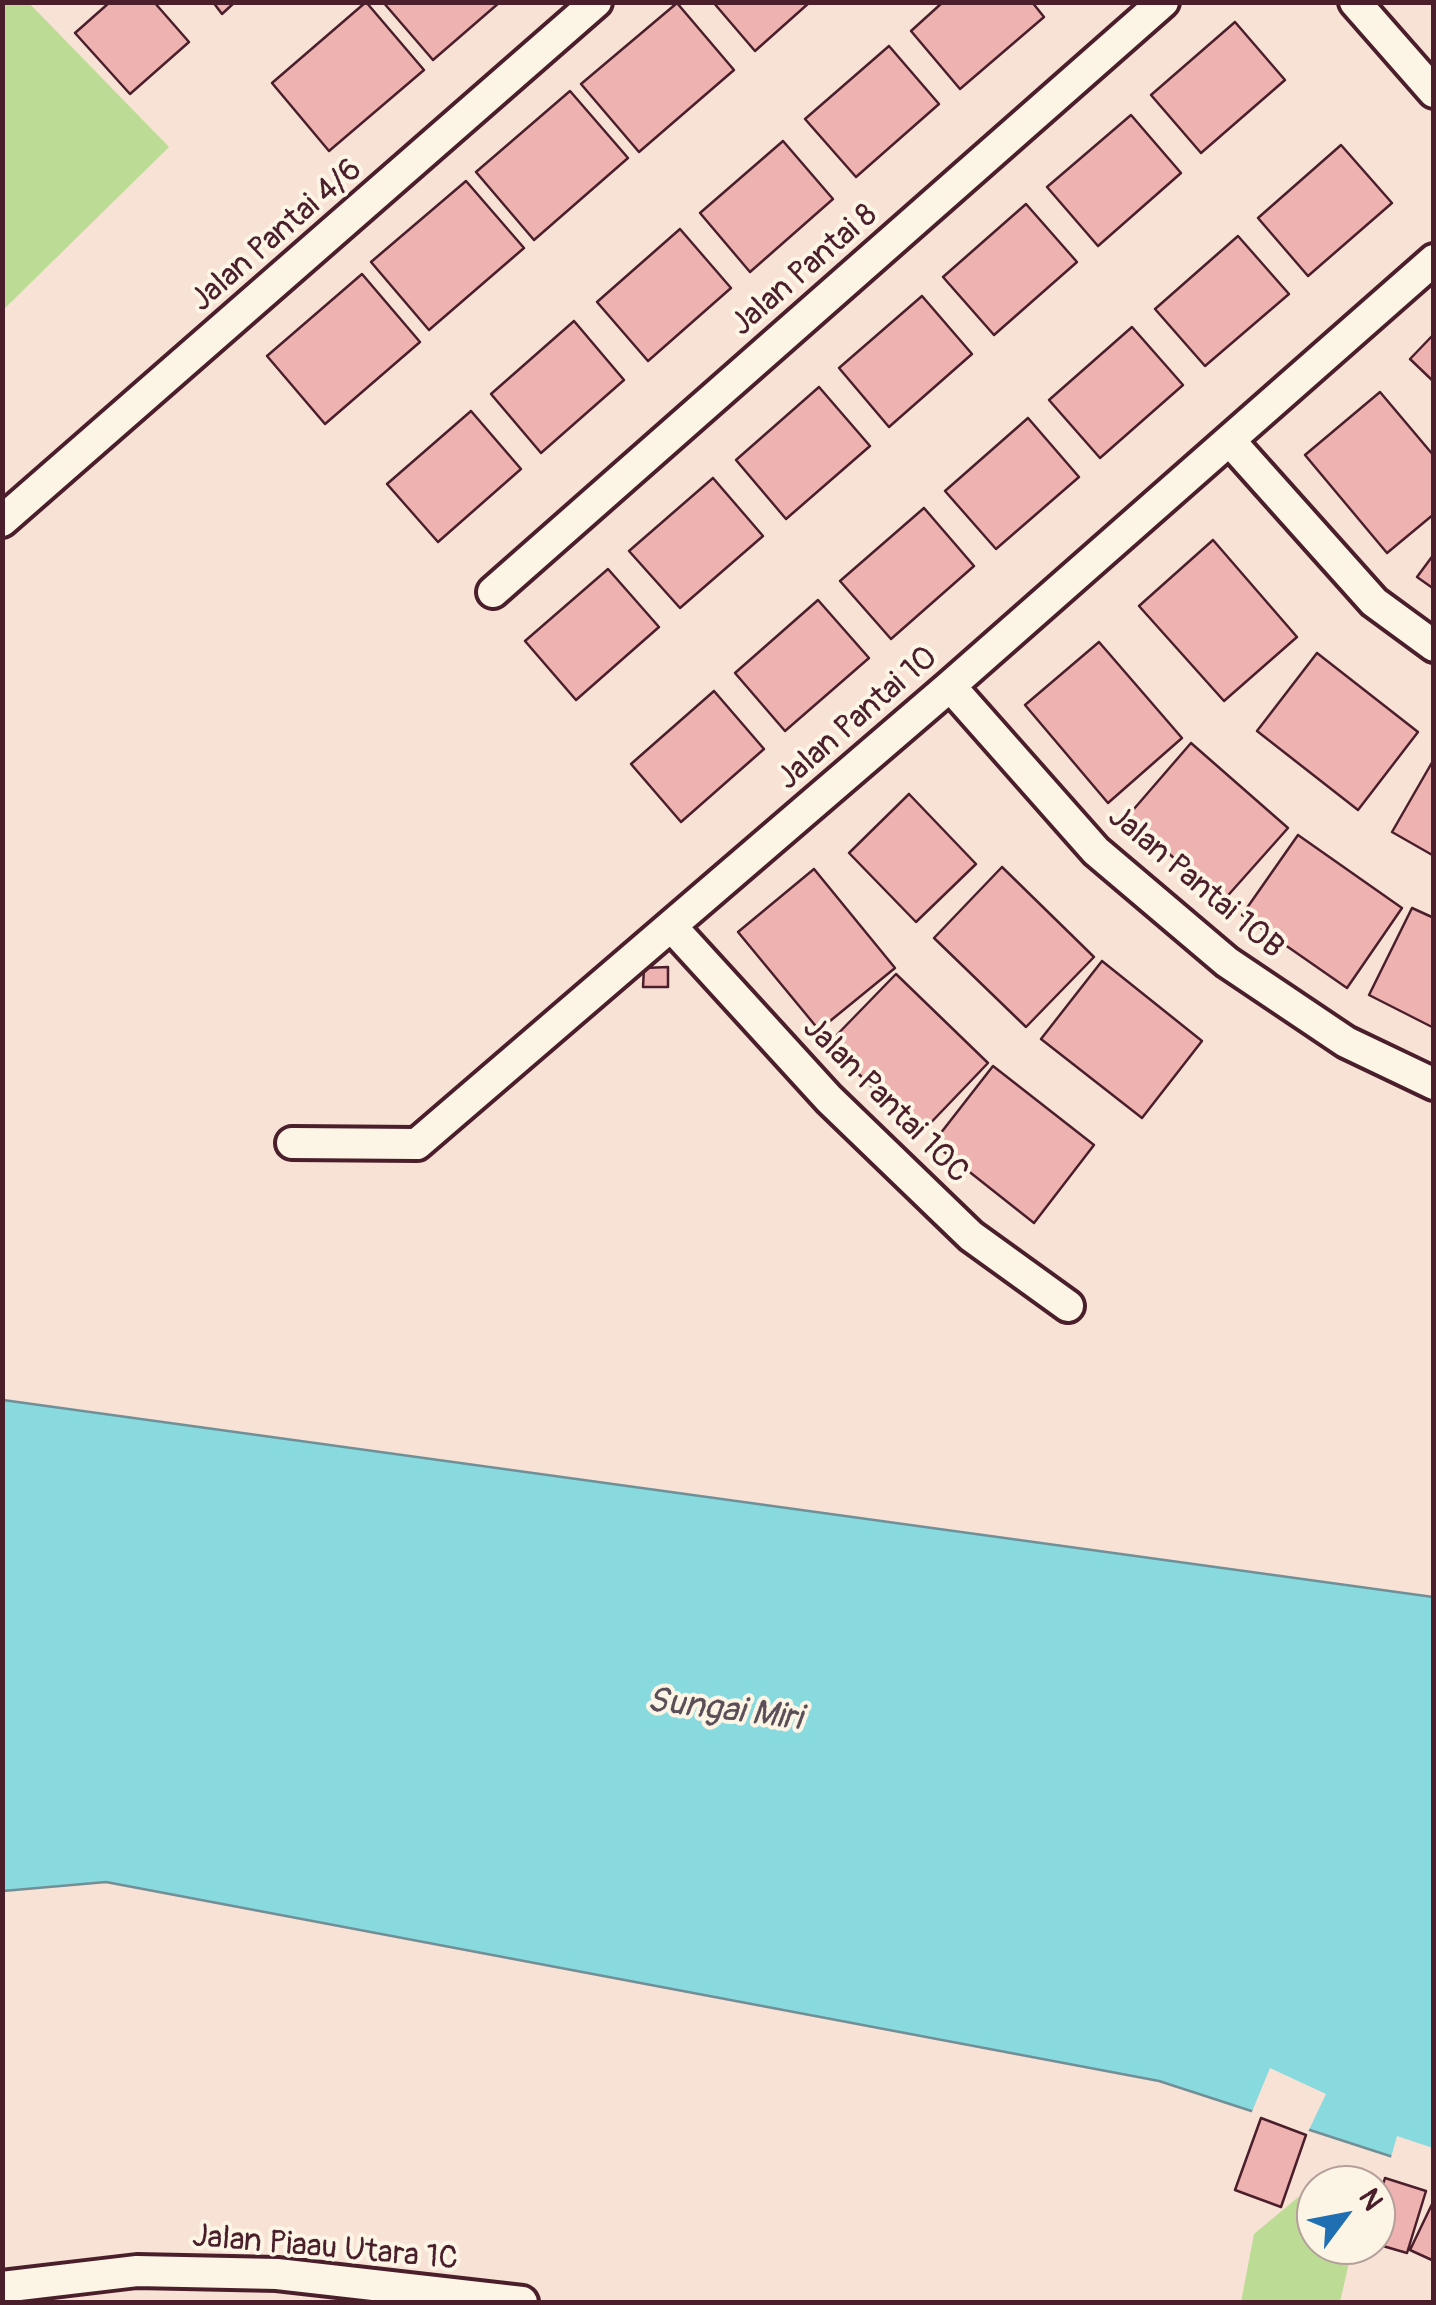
<!DOCTYPE html>
<html>
<head>
<meta charset="utf-8">
<style>
  body { margin:0 }
  #map { position:relative; width:1436px; height:2305px; overflow:hidden; background:#f8e1d5; font-family:Pangolin,sans-serif }
  canvas { display:block }
  .frame { position:absolute; inset:0; border:5px solid #4a1f2b; pointer-events:none }
  .north { position:absolute; left:1296px; top:2165px; width:100px; height:100px; box-sizing:border-box; background:#fcf5e5; border:2px solid #b59f9b; border-radius:50%; rotate:58deg; font-size:28px; font-weight:700; line-height:40px; text-align:center; color:#4a1f2b }
  .north::after { content:''; display:block; margin:auto; width:35px; height:45px; background:#1f6fb2; clip-path:polygon(50% 0,100% 100%,50% 72%,0 100%) }
</style>
</head>
<body>
<div id="map">
<canvas width="1436" height="2305"></canvas>
<div class="frame"></div>
<div class="north">N</div>
</div>
<script>
const ctx = document.querySelector('canvas').getContext('2d');
ctx.lineJoin = 'round';
function fill(path, color) { ctx.fillStyle = color; ctx.fill(path, 'evenodd'); }
const poly = rows => new Path2D(rows.map(r => 'M' + r).join(''));
function stroke(path, color, width, dash) { ctx.strokeStyle = color; ctx.lineWidth = width; ctx.lineCap = dash ? 'butt' : 'round'; ctx.setLineDash(dash || []); ctx.stroke(path); }
function drawText(font, color, halo, rows, align = 'center') {
  ctx.font = font + ' Pangolin,sans-serif'; ctx.lineWidth = 8; ctx.setLineDash([]); ctx.textBaseline = 'middle'; ctx.strokeStyle = halo; ctx.fillStyle = color; for (const [text, x, y, turn = 0] of rows) {
    ctx.save(); ctx.translate(x, y); ctx.rotate((+turn || 0) * Math.PI / 180); ctx.textAlign = isNaN(turn) ? turn : align; if (halo) ctx.strokeText(text, 0, 0); ctx.fillText(text, 0, 0); ctx.restore();
  }
}
fill(poly([
  [3,2,29,3,169,147,3,310],
  [1308,2189,1316,2189,1316,2245,1353,2245,1340,2302,1241,2302,1254,2234]
]), '#bcdc95');
const water = poly([
  [3,1400,1433,1597,1433,2170,1159,2081,106,1882,3,1891,3,1400]
]);
fill(water, '#89dadf');
stroke(water, '#708f97', 2.5);
fill(poly([
  [1270,2068,1326,2094,1307,2134,1251,2114],
  [1397,2136,1433,2148,1431,2175,1390,2161]
]), '#f8e1d5');
const building = poly([
  [110,2,154,2,189,42,130,94,75,33,110,2],
  [213,2,235,2,222,14,213,2],
  [366,2,424,70,329,151,272,83,366,2],
  [383,2,500,2,433,60,383,2],
  [713,2,810,2,755,51,713,2],
  [943,2,1032,2,1044,17,960,89,911,31,943,2],
  [677,3,734,70,639,152,581,84,677,3],
  [1235,22,1285,80,1201,153,1151,95,1235,22],
  [889,46,939,104,856,177,805,119,889,46],
  [570,91,628,158,534,240,476,172,570,91],
  [1131,115,1181,173,1098,246,1047,187,1131,115],
  [783,141,833,199,750,272,700,213,783,141],
  [1341,145,1392,203,1308,276,1258,218,1341,145],
  [466,181,524,248,429,330,371,262,466,181],
  [1026,204,1077,262,994,335,943,277,1026,204],
  [680,229,731,288,648,361,597,302,680,229],
  [1238,236,1289,294,1205,366,1155,309,1238,236],
  [362,274,420,342,325,424,267,356,362,274],
  [922,296,972,354,889,427,839,368,922,296],
  [574,321,624,380,541,453,491,394,574,321],
  [1132,327,1183,385,1100,458,1049,400,1132,327],
  [1434,334,1434,382,1410,359,1434,334],
  [819,387,870,446,786,519,736,460,819,387],
  [1380,392,1434,456,1434,514,1387,553,1305,455,1380,392],
  [471,411,521,469,438,542,387,484,471,411],
  [1028,418,1079,477,996,549,945,491,1028,418],
  [713,478,763,536,680,608,629,551,713,478],
  [924,508,974,566,891,639,840,581,924,508],
  [1213,540,1297,637,1224,701,1139,606,1213,540],
  [1434,554,1434,589,1417,577,1434,554],
  [608,569,659,627,576,700,525,641,608,569],
  [818,600,869,658,785,731,735,673,818,600],
  [1099,642,1182,738,1108,803,1025,705,1099,642],
  [1317,653,1418,732,1358,810,1257,731,1317,653],
  [714,691,764,749,681,822,631,764,714,691],
  [1191,743,1288,828,1223,901,1127,817,1191,743],
  [1434,759,1434,856,1392,832,1434,759],
  [909,794,976,864,916,922,849,853,909,794],
  [1298,835,1402,908,1347,988,1242,915,1298,835],
  [1002,867,1094,957,1026,1027,934,938,1002,867],
  [814,869,895,968,819,1030,738,932,814,869],
  [1412,908,1434,918,1434,1028,1369,995,1412,908],
  [1102,961,1202,1041,1142,1118,1041,1039,1102,961],
  [668,967,668,987,643,987,644,968,668,967],
  [896,974,988,1063,920,1134,828,1044,896,974],
  [993,1066,1094,1145,1034,1223,933,1143,993,1066],
  [1261,2118,1306,2135,1281,2207,1235,2190,1261,2118],
  [1385,2178,1426,2191,1407,2253,1376,2244,1376,2207,1385,2178],
  [1434,2200,1434,2261,1410,2250,1434,2200]
]);
fill(building, '#eeb2b1');
stroke(building, '#4a1f2b', 2.5);
const street = poly([
  [1355,2,1434,92],
  [1230,441,1374,602,1434,646],
  [2,521,596,2],
  [493,592,1163,2],
  [950,686,1096,851,1227,962,1346,1042,1434,1084],
  [671,926,829,1099,971,1236,1068,1306],
  [292,1143,417,1144,950,686,1434,260],
  [2,2287,137,2271,277,2274,522,2302]
]);
stroke(street, '#4a1f2b', 38);
stroke(street, '#fcf5e5', 30);
drawText('32px', '#4a1f2b', '#fcf5e5', [
  ["Jalan Pantai 4/6",277,236,-41],
  ["Jalan Pantai 8",805,271,-41],
  ["Jalan Pantai 10",858,719,-41],
  ["Jalan Pantai 10B",1195,883,40],
  ["Jalan Pantai 10C",885,1101,45],
  ["Jalan Piaau Utara 1C",325,2249,5]
]);
drawText('italic 35px', '#5a4e58', '#fcf5e5', [
  ["Sungai Miri",724,1711,7]
]);
</script>
</body>
</html>
